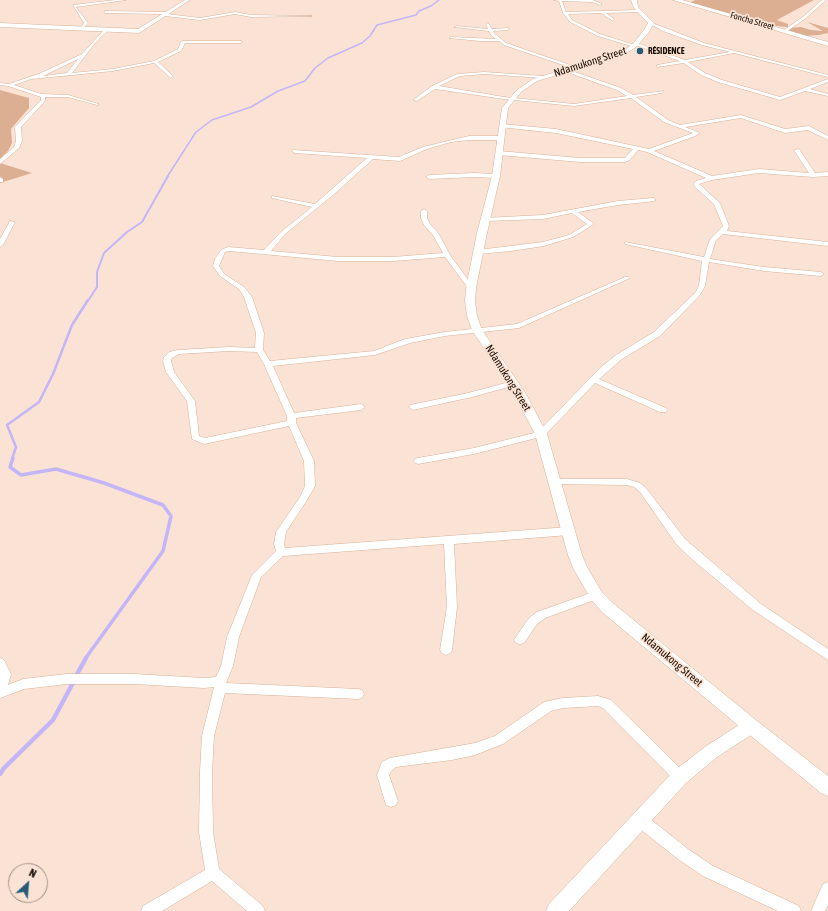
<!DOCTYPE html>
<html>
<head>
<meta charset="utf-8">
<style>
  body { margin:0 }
  #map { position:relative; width:828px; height:911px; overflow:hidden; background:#fae3d4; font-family:"Asap Condensed",sans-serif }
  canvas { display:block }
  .north { position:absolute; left:8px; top:863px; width:40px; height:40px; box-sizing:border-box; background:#fae3d4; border:1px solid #a18e82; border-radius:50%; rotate:26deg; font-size:11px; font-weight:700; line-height:16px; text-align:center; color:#1b0e06 }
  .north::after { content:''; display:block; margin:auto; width:14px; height:18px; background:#275c78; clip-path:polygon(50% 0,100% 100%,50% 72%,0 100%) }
</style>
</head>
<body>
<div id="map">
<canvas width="828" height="911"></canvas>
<div class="north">N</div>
</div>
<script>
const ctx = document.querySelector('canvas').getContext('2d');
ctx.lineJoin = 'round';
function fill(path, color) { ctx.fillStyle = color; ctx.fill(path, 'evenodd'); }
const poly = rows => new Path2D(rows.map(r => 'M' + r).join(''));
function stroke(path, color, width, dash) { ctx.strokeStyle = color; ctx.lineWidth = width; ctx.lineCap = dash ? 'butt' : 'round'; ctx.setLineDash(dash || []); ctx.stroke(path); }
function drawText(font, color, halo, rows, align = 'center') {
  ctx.font = font + ' "Asap Condensed",sans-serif'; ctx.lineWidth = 3.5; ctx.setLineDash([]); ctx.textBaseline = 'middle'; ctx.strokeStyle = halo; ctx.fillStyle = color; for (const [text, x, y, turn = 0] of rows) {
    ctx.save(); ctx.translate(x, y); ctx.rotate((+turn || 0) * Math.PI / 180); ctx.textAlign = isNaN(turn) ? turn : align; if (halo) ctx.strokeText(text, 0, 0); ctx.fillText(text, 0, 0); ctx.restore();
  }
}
fill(poly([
  [695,0,814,0,777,20,788,24,788,27,776,26,689,3],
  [807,22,828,28,828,33,819,35,804,36,785,31,787,28,801,27,811,30,823,31],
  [0,90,29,98,29,108,11,129,12,143,8,151,0,159],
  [0,163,32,173,0,183]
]), '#dcaf92');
stroke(poly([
  [167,177,196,132,212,120,251,107,278,91,305,81,315,68,328,58,362,43,370,36,377,25,416,15,419,11,431,6,439,0]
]), '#c4b5f8', 1.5);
stroke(poly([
  [88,301,97,287,97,272,104,253,127,232,142,222,168,176]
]), '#c4b5f8', 2);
stroke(poly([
  [12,459,16,447,7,425,39,402,53,374,72,325,88,300]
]), '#c4b5f8', 2.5);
stroke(poly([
  [13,458,10,467,21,475,56,469,104,483,163,505,171,516,163,551,85,659]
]), '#c4b5f8', 3.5);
stroke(poly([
  [76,676,86,658],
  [0,774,4,768,53,720,74,681]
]), '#c4b5f8', 4.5);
const minor = poly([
  [115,0,126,0,76,7,88,23,82,30,80,30,84,23,73,5,115,0],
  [554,0,593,0,602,4,600,5,592,2,562,1,566,12,640,10,639,12,606,13,614,19,613,21,601,13,568,14,572,20,600,34,635,45,635,43,637,43,685,60,730,52,702,45,663,31,650,24,650,22,704,43,828,75,828,77,734,53,688,62,705,73,722,80,780,97,828,79,828,82,810,89,828,94,828,96,805,91,780,100,718,82,701,75,684,63,657,67,657,65,680,61,635,45,634,47,598,36,570,22,563,13,559,1,554,0],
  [822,0,826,0,806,18,786,32,784,32,784,30,804,16,822,0],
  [105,11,168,12,170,13,167,14,200,18,235,12,251,15,312,16,251,17,235,14,200,20,165,16,163,15,164,14,104,13,105,11],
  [488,23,492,29,509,28,508,30,493,31,494,33,506,43,576,67,572,68,504,45,499,41,480,41,449,38,451,37,496,39,491,35,489,31,454,27,456,26,488,29,486,24,488,23],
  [105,29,108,30,95,43,72,73,113,69,154,61,178,49,181,42,183,41,241,41,243,42,241,43,185,43,181,51,158,62,173,76,171,78,154,63,113,71,31,79,14,85,41,94,68,95,99,104,97,105,68,97,45,97,45,101,21,127,22,141,19,148,0,164,0,159,14,147,16,141,15,127,41,100,41,97,8,86,0,85,0,83,9,84,41,73,82,54,105,29],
  [78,59,67,73,43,76,45,75,78,59],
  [566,69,621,88,633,95,664,91,662,93,636,97,668,120,680,125,741,115,785,129,809,126,828,136,828,140,808,130,785,133,741,118,685,127,700,133,695,136,654,151,712,176,759,169,809,173,794,150,799,149,815,173,828,172,828,176,813,177,759,173,712,180,699,184,720,203,729,226,727,231,828,242,828,246,723,234,716,240,710,259,764,267,821,272,824,274,821,276,764,271,709,262,705,286,700,295,660,336,622,359,599,379,666,408,667,410,666,412,660,412,595,383,544,436,474,454,418,464,415,463,413,461,415,459,418,458,474,448,538,432,601,367,616,355,654,332,695,293,699,286,702,261,625,244,625,242,704,257,710,239,723,226,714,204,696,188,693,184,696,181,706,178,647,152,638,150,630,160,625,162,580,162,499,155,496,153,499,151,580,158,625,158,633,149,556,133,500,127,500,125,502,124,556,129,649,149,693,133,664,122,631,98,574,106,504,99,435,89,417,101,413,100,432,86,457,74,484,72,543,76,545,77,543,78,484,74,460,76,439,86,504,97,574,104,627,96,617,90,564,71,566,69],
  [469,136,501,136,504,138,501,140,469,140,451,142,427,149,400,161,373,159,333,195,285,234,271,251,338,257,393,257,443,253,433,235,424,225,421,218,421,211,424,209,427,211,427,218,430,224,439,234,450,255,474,288,473,289,469,289,445,257,393,261,338,261,229,251,225,252,219,266,224,274,244,287,252,297,264,333,263,350,270,361,374,351,405,339,445,332,517,324,625,277,629,277,630,278,519,328,445,336,410,343,375,355,273,366,294,413,361,404,365,407,361,410,296,418,296,423,314,461,315,486,307,500,286,532,284,544,285,548,569,527,573,529,574,531,573,533,569,535,454,544,457,607,452,650,450,653,446,655,442,653,440,650,447,607,444,544,283,556,261,577,239,637,233,666,226,683,358,689,362,690,364,694,362,698,358,699,225,693,214,736,212,772,213,832,219,869,263,906,265,911,247,911,212,881,162,911,141,911,143,906,205,870,199,832,200,772,202,736,214,687,204,688,134,684,67,684,24,689,0,698,0,658,4,660,11,674,8,685,23,679,67,674,134,674,204,678,216,677,221,666,227,637,252,575,276,551,274,544,276,532,300,497,305,486,304,461,289,426,204,444,192,439,187,401,166,372,163,361,164,357,169,352,178,350,229,347,255,348,256,333,244,297,239,289,220,276,213,266,215,259,221,250,228,247,264,250,281,232,312,207,272,198,272,196,315,204,367,158,295,153,292,151,293,150,399,157,423,147,469,136],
  [229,351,257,352,264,364,287,416,287,421,205,438,199,436,195,401,174,372,171,361,172,358,179,354,229,351],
  [474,173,496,174,499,176,496,178,474,177,429,179,426,177,429,175,474,173],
  [0,177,3,179,3,182,0,182,0,177],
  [653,198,655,199,655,201,618,205,578,212,594,224,573,237,544,246,511,251,478,254,475,252,478,250,543,242,569,235,587,224,572,213,543,219,486,221,484,220,484,218,543,215,618,201,653,198],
  [10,221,15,222,3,245,0,247,0,239,10,221],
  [513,381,517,383,516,385,472,397,413,410,409,407,410,405,468,393,513,381],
  [555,479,627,479,640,483,646,488,685,539,761,604,828,649,828,660,753,610,694,561,677,545,640,492,634,487,627,485,552,484,550,482,555,479],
  [596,591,600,592,601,595,600,598,545,618,537,624,524,643,520,644,516,643,514,640,516,637,529,618,537,612,596,591],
  [598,696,611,700,685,773,686,777,685,781,680,783,675,781,603,708,598,706,563,708,551,711,503,744,475,755,452,760,396,767,392,770,389,775,398,801,396,805,391,807,386,805,377,775,382,762,390,758,475,743,495,736,544,702,563,698,598,696],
  [640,814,645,815,688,849,713,866,799,906,801,911,778,911,703,876,678,859,635,825,633,820,635,815,640,814],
  [828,882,828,905,825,911,811,911,823,884,828,882]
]);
const tertiary = poly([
  [185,0,190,0,139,33,0,27,0,23,138,29,185,0],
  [751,719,757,721,759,726,757,731,717,757,686,783,569,911,546,911,549,904,674,771,705,747,745,721,751,719]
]);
const secondary = poly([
  [631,0,637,0,638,7,654,23,649,32,636,47,623,55,537,81,521,92,508,108,500,176,487,233,476,288,475,301,477,316,482,330,526,394,547,434,582,555,587,567,601,591,614,604,757,721,828,776,828,796,821,793,745,731,602,612,591,599,573,568,568,555,535,434,514,394,472,330,467,316,465,301,466,288,477,233,492,176,502,108,517,90,533,79,619,53,632,45,644,30,648,23,634,8,631,0],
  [673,0,682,0,828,42,828,46,673,0]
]);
stroke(minor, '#d6b199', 1);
stroke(tertiary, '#d6b199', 1);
stroke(secondary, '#d6b199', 1);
fill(minor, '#fff');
fill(tertiary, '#fff');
fill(secondary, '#fff');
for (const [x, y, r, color] of [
  [640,51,4,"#275c78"]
]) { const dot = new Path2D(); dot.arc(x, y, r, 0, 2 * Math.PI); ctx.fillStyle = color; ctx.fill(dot); stroke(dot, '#fae3d4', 1.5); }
drawText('9px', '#1b0e06', '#fae3d4', [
  ["Foncha Street",752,21,16]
]);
drawText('bold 9px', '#1b0e06', '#fae3d4', [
  ["RÉSIDENCE",648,51]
], 'left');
drawText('11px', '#1b0e06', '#fae3d4', [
  ["Ndamukong Street",590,62,-18],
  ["Ndamukong Street",508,378,58],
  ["Ndamukong Street",672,660,40]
]);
</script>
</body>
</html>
